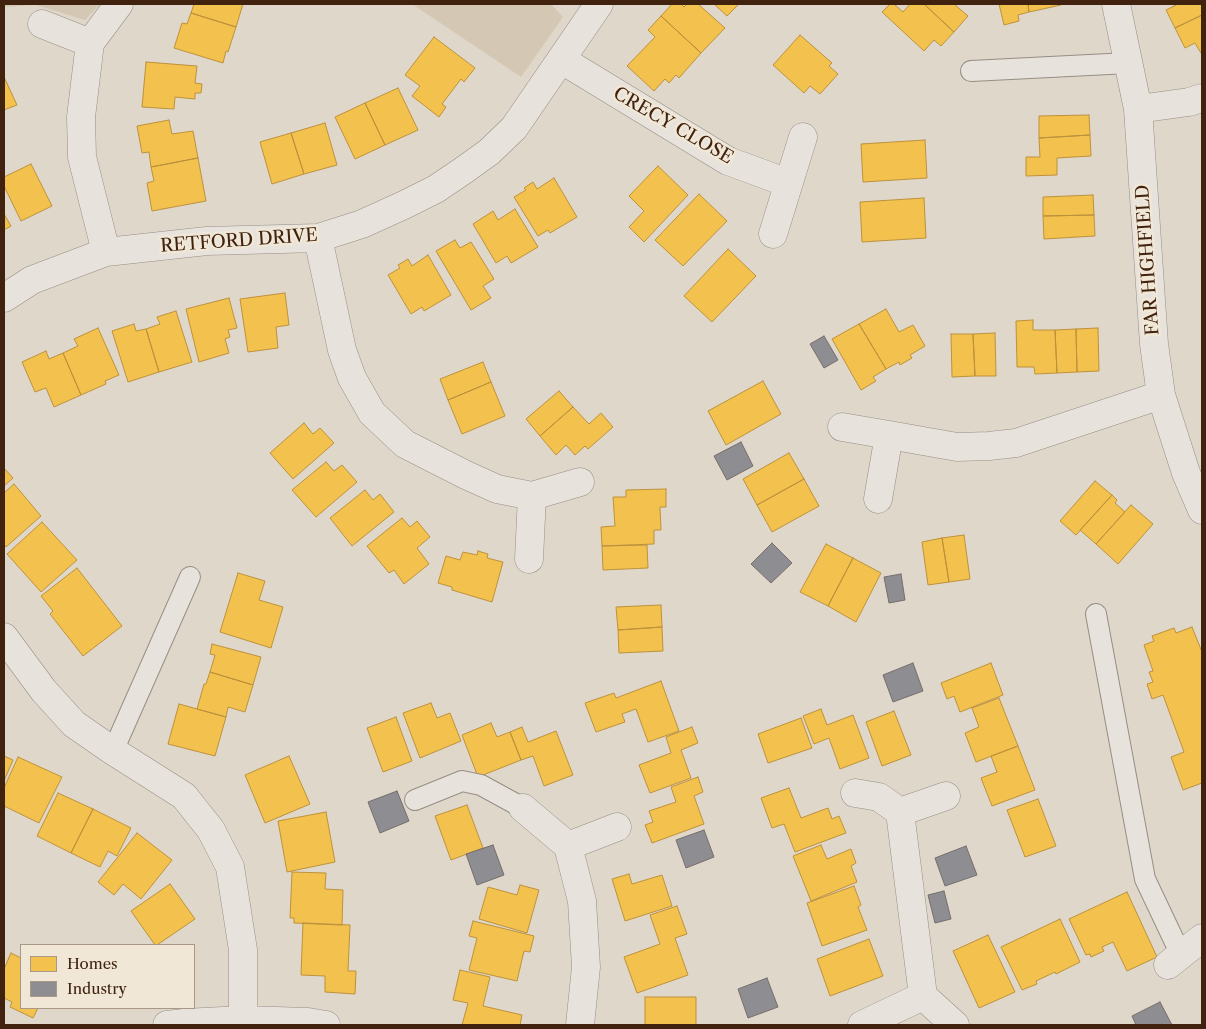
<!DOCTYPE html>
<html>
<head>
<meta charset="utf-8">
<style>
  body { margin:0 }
  #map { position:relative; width:1206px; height:1029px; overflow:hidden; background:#dfd7ca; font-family:"Libre Caslon Text",serif }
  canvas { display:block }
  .frame { position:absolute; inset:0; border:5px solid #40220f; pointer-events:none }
  .legend { position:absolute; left:20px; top:944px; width:175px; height:65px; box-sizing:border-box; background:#f0e7d7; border:1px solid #aa9887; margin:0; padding:6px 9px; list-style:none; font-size:15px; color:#40220f }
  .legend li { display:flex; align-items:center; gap:10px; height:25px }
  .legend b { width:25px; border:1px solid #aa9887 }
</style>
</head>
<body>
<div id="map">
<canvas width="1206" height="1029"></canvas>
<div class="frame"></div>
<ul class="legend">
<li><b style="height:14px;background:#f2c14e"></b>Homes</li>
<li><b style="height:14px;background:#8d8d92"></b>Industry</li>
</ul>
</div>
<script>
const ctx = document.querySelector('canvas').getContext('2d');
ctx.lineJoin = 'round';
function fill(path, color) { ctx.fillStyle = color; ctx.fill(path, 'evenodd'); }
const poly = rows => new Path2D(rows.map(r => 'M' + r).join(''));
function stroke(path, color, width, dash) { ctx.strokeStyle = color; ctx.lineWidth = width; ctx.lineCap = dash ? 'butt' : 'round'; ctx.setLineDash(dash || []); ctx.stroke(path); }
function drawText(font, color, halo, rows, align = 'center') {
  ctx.font = font + ' "Libre Caslon Text",serif'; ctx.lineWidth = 5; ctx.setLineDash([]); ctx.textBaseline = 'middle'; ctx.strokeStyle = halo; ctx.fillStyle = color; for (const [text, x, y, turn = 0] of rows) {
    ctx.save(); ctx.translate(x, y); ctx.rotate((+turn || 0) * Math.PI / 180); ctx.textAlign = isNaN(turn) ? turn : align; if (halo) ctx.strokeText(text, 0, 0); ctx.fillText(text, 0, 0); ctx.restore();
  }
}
fill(poly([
  [4,4,100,4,85,20,36,5,4,7],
  [412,4,551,4,563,17,521,77]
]), '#d4c8b5');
const homes = poly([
  [194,4,243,4,236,27,191,13,194,4],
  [672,4,681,4,684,7,687,4,698,4,725,28,701,53,661,16,672,4],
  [714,4,739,4,727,16,714,4],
  [890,4,894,4,903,12,910,4,924,4,954,32,941,46,934,40,924,51,882,12,890,4],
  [924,4,954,4,968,16,954,32,924,4],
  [999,4,1028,4,1029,12,1018,15,1019,21,1004,25,999,4],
  [1028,4,1061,4,1061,5,1029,12,1028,4],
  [1175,4,1202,4,1202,15,1175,28,1166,10,1176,5,1175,4],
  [191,13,236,27,228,52,226,51,223,63,174,48,182,23,187,24,191,13],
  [1202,15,1202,53,1201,53,1195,43,1185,48,1175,28,1202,15],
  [661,16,701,53,679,78,676,75,669,83,665,79,654,91,627,66,655,37,648,30,661,16],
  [800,35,832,63,829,66,838,74,820,94,810,86,804,93,773,65,800,35],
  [434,37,475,68,464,82,461,79,442,104,446,107,439,117,412,96,420,86,405,75,434,37],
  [146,62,197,66,195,83,202,84,201,93,195,93,195,99,175,97,174,109,142,107,146,62],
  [4,77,17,105,4,110,4,77],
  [398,88,418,130,385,145,365,103,398,88],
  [365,103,385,145,355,159,335,117,365,103],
  [1089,115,1090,135,1039,138,1039,116,1089,115],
  [169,120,172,134,193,131,198,158,151,167,149,152,142,153,137,126,169,120],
  [325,123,337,165,304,174,291,133,325,123],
  [291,133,304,174,272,184,260,142,291,133],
  [1090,135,1091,156,1057,158,1057,175,1026,176,1026,157,1040,157,1039,138,1090,135],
  [925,140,927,178,863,182,861,144,925,140],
  [198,158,206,201,152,211,147,183,154,181,151,167,198,158],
  [31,164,52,206,21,221,4,186,4,177,31,164],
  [658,166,688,195,644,242,629,227,644,211,629,196,658,166],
  [554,178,577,217,550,233,548,230,538,236,514,197,526,190,524,188,533,182,537,189,554,178],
  [699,194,727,221,683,266,655,240,699,194],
  [1093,195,1094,215,1043,216,1043,197,1093,195],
  [924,198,926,238,862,242,860,202,924,198],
  [515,209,538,247,511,263,507,256,496,263,473,224,493,211,498,220,515,209],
  [4,214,11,226,4,230,4,214],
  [1094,215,1095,236,1044,239,1043,216,1094,215],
  [455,240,460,248,471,242,494,279,483,286,491,298,471,310,436,251,455,240],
  [728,249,756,276,712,322,684,296,728,249],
  [428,255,451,295,424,311,422,307,411,314,388,275,400,268,398,265,408,259,412,266,428,255],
  [285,293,289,325,276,327,278,348,248,352,240,299,285,293],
  [229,298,237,328,228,330,230,337,225,339,229,353,199,362,186,309,229,298],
  [886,309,899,332,913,325,925,346,910,355,912,358,900,365,899,362,886,369,859,324,886,309],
  [176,311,192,362,159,372,146,329,160,324,157,317,176,311],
  [1033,320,1033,330,1055,330,1057,373,1035,374,1034,367,1017,367,1016,321,1033,320],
  [134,324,136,331,146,329,159,372,128,382,112,331,134,324],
  [859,324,886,369,873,377,876,381,861,390,832,339,859,324],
  [98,328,119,375,105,381,106,384,81,395,63,353,78,346,74,339,98,328],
  [1098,328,1099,371,1077,372,1076,329,1098,328],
  [1076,329,1077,372,1057,373,1055,330,1076,329],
  [995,333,996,376,975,376,973,334,995,333],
  [951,334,973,334,975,376,952,377,951,334],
  [46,351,49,359,63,353,81,395,54,407,46,388,35,392,22,362,46,351],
  [483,362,491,382,448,400,440,379,483,362],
  [763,381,781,414,726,445,708,411,763,381],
  [491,382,505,416,462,434,448,400,491,382],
  [559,391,573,407,540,436,526,419,559,391],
  [573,407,589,424,601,413,613,427,588,449,585,446,575,455,566,445,556,455,540,436,573,407],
  [304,423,313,434,320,428,334,443,293,479,270,453,304,423],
  [789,453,804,479,757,505,743,479,789,453],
  [326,462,334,471,342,465,357,482,316,517,292,490,326,462],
  [4,468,13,478,4,486,4,468],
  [804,479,819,506,772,532,757,505,804,479],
  [1095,481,1112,495,1076,535,1060,521,1095,481],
  [14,484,41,516,6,547,4,544,4,493,14,484],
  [666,489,666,507,660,507,661,530,654,530,654,544,602,546,601,527,615,526,613,497,626,497,626,490,666,489],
  [365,490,373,500,380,494,394,512,352,546,330,518,365,490],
  [1112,495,1117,500,1115,503,1125,512,1096,544,1080,530,1112,495],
  [1131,505,1153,524,1118,564,1096,544,1131,505],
  [402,518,410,527,417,521,430,537,417,548,429,564,404,584,394,570,389,573,367,546,402,518],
  [42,522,77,560,41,592,7,554,42,522],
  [964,535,970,579,949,582,942,538,964,535],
  [942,538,949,582,928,585,922,542,942,538],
  [826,544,853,558,828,606,800,592,826,544],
  [647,545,648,568,603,570,602,546,647,545],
  [478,551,488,554,487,558,503,562,492,602,452,590,452,587,438,583,446,556,460,560,463,552,477,555,478,551],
  [853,558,881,573,856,622,828,606,853,558],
  [77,568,122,626,83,656,50,614,53,611,41,596,77,568],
  [238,573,265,581,259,600,283,607,271,648,220,632,238,573],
  [661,605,662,627,618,630,616,607,661,605],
  [662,627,663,651,619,653,618,630,662,627],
  [1192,627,1202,652,1202,783,1183,790,1171,757,1184,752,1163,695,1152,699,1147,684,1153,682,1149,672,1153,671,1144,645,1154,641,1152,636,1174,628,1176,633,1192,627],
  [212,644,261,657,253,685,210,672,215,655,210,654,212,644],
  [991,663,1003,695,960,712,954,696,947,699,941,683,991,663],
  [210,672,253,685,245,712,228,707,226,717,197,709,204,684,206,684,210,672],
  [661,681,679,731,648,742,636,709,622,714,625,722,596,732,585,703,614,693,616,698,661,681],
  [999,698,1018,746,976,762,965,733,979,727,972,708,999,698],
  [431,703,437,718,450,713,461,741,420,758,403,713,431,703],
  [179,704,226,717,215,756,168,744,179,704],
  [821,709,827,725,853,715,869,758,840,769,829,738,814,744,803,716,821,709],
  [894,711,911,755,882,766,866,722,894,711],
  [396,717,412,761,383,772,367,728,396,717],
  [801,718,812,748,768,763,758,734,801,718],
  [491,723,497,737,510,732,521,760,478,777,462,735,491,723],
  [522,727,528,742,556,731,573,775,544,786,533,756,521,760,510,732,522,727],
  [692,727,698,743,681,750,691,778,650,793,639,765,671,753,666,737,692,727],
  [1018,746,1035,790,992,806,981,778,997,772,991,756,1018,746],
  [4,756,13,760,4,781,4,756],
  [289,756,310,804,265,823,245,775,289,756],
  [18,757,62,777,39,823,4,806,4,788,18,757],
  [698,777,703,792,694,796,704,824,652,843,645,825,653,822,649,811,676,802,671,787,698,777],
  [789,788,801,818,828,808,832,819,839,816,846,833,795,852,784,824,772,828,761,798,789,788],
  [58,793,93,809,71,853,37,836,58,793],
  [1038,799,1056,846,1025,857,1007,810,1038,799],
  [467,805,483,848,451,860,435,816,467,805],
  [93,809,131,828,117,856,108,851,100,867,71,853,93,809],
  [326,812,335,862,287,872,278,821,326,812],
  [137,833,172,860,141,899,123,884,114,895,98,882,137,833],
  [821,845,827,859,851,849,856,863,851,866,857,882,811,901,793,856,821,845],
  [292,872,326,873,325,889,343,890,342,925,294,923,294,918,290,918,292,872],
  [629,874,632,884,662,875,672,906,625,921,612,879,629,874],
  [170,884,195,919,157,945,155,945,131,911,170,884],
  [520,885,539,890,527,933,479,919,488,887,517,895,520,885],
  [854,886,861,905,858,907,867,930,822,946,807,903,854,886],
  [1127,892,1157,957,1127,971,1113,942,1102,947,1104,951,1091,957,1090,954,1086,955,1069,919,1127,892],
  [677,906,687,934,675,938,688,975,637,993,624,957,660,944,650,915,677,906],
  [1060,919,1080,962,1056,974,1055,972,1036,981,1037,984,1022,990,1001,947,1060,919],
  [473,921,534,936,530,952,524,951,517,981,469,970,477,938,469,936,473,921],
  [303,923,350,925,348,971,356,971,355,994,325,992,325,976,301,975,303,923],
  [988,935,1015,992,979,1008,953,951,988,935],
  [869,939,883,976,830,996,817,959,869,939],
  [11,953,21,958,21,1008,38,1008,33,1018,10,1007,12,1002,4,998,4,969,11,953],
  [460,970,490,977,483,1006,522,1015,520,1025,462,1025,468,1003,453,1000,460,970],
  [645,997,696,997,696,1025,645,1025,645,997]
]);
fill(homes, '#f2c14e');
stroke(homes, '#bd913b', 1);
const industry = poly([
  [824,336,838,360,824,368,810,344,824,336],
  [741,442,753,466,727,480,714,456,741,442],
  [772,543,792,563,771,583,751,564,772,543],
  [901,574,905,600,889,603,884,577,901,574],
  [913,663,923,691,893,702,883,675,913,663],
  [397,791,409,821,380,833,368,802,397,791],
  [704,830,714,857,686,868,676,840,704,830],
  [493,845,504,875,477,885,466,854,493,845],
  [966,846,977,875,945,886,935,858,966,846],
  [944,891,951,919,935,923,928,895,944,891],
  [767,978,778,1007,748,1018,738,989,767,978],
  [1160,1002,1172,1025,1136,1025,1132,1016,1160,1002]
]);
fill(industry, '#8d8d92');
stroke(industry, '#766d6b', 1);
const service = poly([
  [971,71,1129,63],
  [1096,614,1145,879,1181,955],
  [113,751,190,577],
  [415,800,462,781,481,785,523,808]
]);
const minor = poly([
  [1116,4,1138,109,1154,344,1161,395,1186,473,1202,510],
  [42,24,90,43],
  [562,60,728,161,788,183],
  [1138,109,1189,102,1202,98],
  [773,234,803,137],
  [318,238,342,350,352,378,372,413,405,444,466,475,497,489,532,496,580,482],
  [106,252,82,157,81,117,90,43,119,4],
  [4,298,32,280,106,252,207,241,318,238,362,224,404,205,436,189,464,170,489,152,514,128,599,4],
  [842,427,889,435],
  [878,499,889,435,957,447,989,446,1016,443,1161,395],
  [529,559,532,496],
  [4,637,44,691,74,724,113,751,184,796,211,830,230,867,243,950,243,1020],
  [855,793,879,797,900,812,923,996,955,1025],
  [523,808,568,846],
  [900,812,946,796],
  [1168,965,1202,938],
  [167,1025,184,1023,243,1020,308,1022,326,1025],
  [580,1025,586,967,582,901,568,846,617,827],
  [862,1025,923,996]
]);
stroke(service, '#968e84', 22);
stroke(minor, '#968e84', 29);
stroke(service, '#e7e3dc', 20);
stroke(minor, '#e7e3dc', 28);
drawText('18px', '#40220f', '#f0e7d7', [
  ["CRECY CLOSE",673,126,30],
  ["RETFORD DRIVE",239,241,-4],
  ["FAR HIGHFIELD",1148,260,-94]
]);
</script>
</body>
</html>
